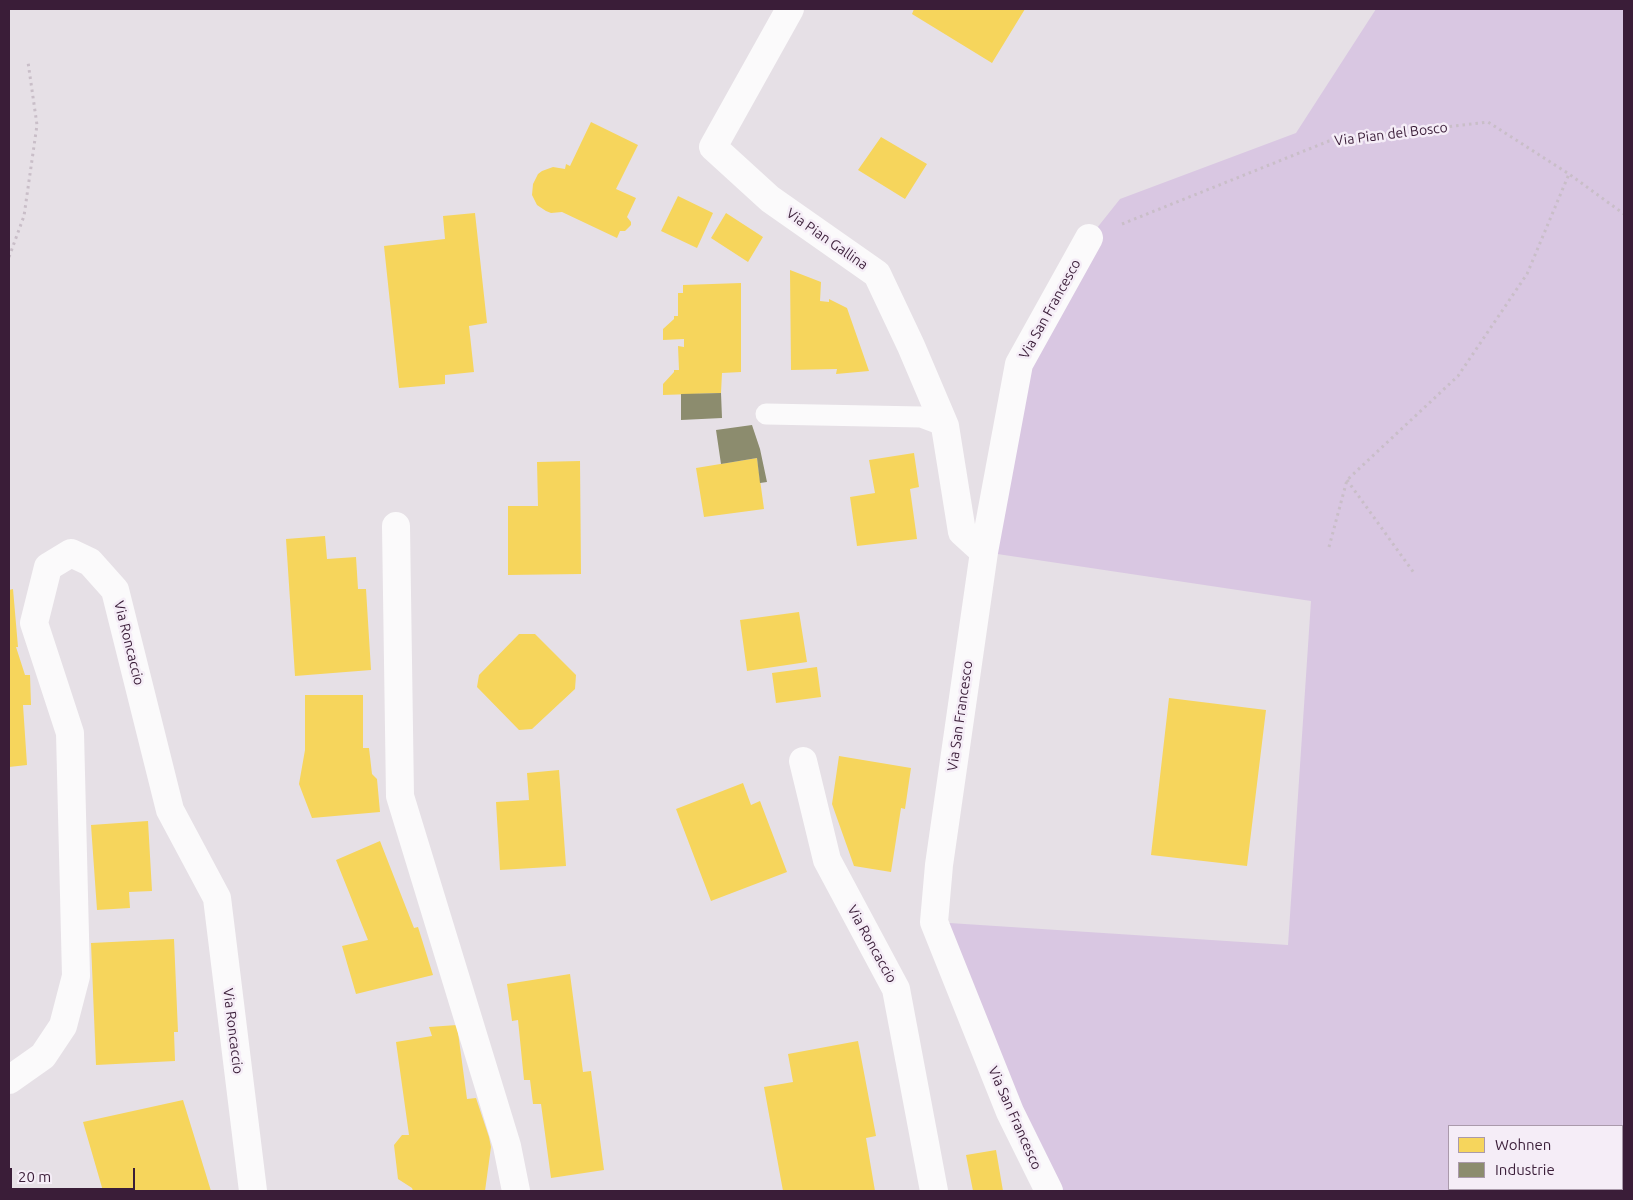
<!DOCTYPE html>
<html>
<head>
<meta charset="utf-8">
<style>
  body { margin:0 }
  #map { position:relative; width:1633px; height:1200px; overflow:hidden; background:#e6e0e6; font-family:Ubuntu,sans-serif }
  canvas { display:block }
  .frame { position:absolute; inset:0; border:10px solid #3a1d38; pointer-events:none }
  .legend { position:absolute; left:1448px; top:1125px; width:175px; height:65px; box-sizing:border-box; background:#f5edf7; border:1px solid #aa9aab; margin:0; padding:6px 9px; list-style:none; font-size:15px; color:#3a1d38 }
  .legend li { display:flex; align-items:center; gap:10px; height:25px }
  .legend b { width:25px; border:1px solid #aa9aab }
  .scale { position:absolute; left:10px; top:1168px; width:125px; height:22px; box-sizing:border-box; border:2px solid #3a1d38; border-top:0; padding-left:6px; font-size:15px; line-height:18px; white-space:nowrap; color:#3a1d38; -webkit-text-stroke:4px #f5edf7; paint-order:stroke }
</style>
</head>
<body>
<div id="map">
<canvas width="1633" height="1200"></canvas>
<div class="frame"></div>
<ul class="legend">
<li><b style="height:14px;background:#f6d55c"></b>Wohnen</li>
<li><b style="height:14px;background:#8c8c6e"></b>Industrie</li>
</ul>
<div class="scale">20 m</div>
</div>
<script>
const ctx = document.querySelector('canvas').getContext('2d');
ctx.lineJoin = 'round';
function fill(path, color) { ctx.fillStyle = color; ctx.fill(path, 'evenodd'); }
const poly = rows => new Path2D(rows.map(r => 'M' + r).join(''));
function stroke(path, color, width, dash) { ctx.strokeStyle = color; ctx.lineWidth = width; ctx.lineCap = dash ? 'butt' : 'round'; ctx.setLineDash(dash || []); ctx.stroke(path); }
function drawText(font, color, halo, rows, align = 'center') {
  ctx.font = font + ' Ubuntu,sans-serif'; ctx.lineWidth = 5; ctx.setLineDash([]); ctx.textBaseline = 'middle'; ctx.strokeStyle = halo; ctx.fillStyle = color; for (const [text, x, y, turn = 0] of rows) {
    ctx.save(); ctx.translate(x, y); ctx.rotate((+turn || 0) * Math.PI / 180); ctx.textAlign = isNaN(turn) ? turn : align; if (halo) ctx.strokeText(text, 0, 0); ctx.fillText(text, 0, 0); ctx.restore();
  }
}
fill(poly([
  [1376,9,1624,9,1624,1191,1049,1191,934,922,1288,945,1311,601,984,552,1019,364,1089,238,1120,199,1296,133],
  [1449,1126,1622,1126,1622,1189,1449,1189]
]), '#d9c7e2');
fill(poly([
  [914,9,1025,9,992,63,912,14],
  [591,122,638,145,616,189,636,198,627,217,631,222,631,225,625,231,620,231,617,238,562,212,551,213,546,211,537,205,532,195,533,184,538,174,542,171,553,167,565,169,566,164,570,166],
  [881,137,927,164,905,199,858,170],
  [678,196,713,213,697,248,661,231],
  [475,213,487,323,469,326,474,372,445,375,445,384,399,388,384,246,445,239,443,216],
  [726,213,763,237,748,262,711,238],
  [790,270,821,282,820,301,829,302,829,299,847,308,869,371,836,374,837,369,791,370],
  [741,283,741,372,722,373,721,393,663,395,663,384,674,372,674,370,679,370,678,346,684,347,684,339,663,340,663,329,674,319,674,316,678,316,678,293,683,293,683,285],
  [914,453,919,487,910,489,917,539,857,546,850,497,875,493,869,460],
  [757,458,764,509,704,517,696,468],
  [580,461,581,574,508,575,508,506,538,506,537,462],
  [325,536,327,559,356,557,358,589,366,589,371,670,295,676,286,539],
  [13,589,18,647,16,647,25,675,30,675,31,705,23,705,27,765,9,767,9,590],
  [799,612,807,662,747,671,740,620],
  [519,634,535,634,576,675,575,689,532,729,519,730,477,687,479,675],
  [817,667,821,697,776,703,772,673],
  [305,695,363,695,363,748,369,748,372,774,377,779,380,812,312,818,299,784,305,750],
  [1169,698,1266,710,1247,866,1151,855],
  [839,756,911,768,905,809,901,808,891,872,854,866,832,804],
  [559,770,566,866,500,870,496,802,529,800,527,773],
  [743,783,751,805,760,801,787,872,711,901,676,809],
  [148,821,152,891,129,892,130,908,97,910,91,825],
  [380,841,414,928,418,927,433,975,356,994,342,946,368,940,336,860],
  [174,939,178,1032,174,1032,175,1061,96,1065,91,943],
  [570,974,583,1072,591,1071,604,1170,551,1178,541,1104,533,1104,530,1080,524,1080,518,1020,512,1021,507,984],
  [457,1025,467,1099,476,1098,489,1137,491,1147,485,1191,413,1191,412,1188,398,1179,394,1145,402,1135,409,1135,396,1042,432,1036,429,1027],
  [858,1041,876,1136,866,1138,875,1191,783,1191,764,1087,793,1082,788,1054],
  [183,1100,211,1191,103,1191,83,1122],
  [996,1150,1003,1191,973,1191,966,1155]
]), '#f6d55c');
fill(poly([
  [721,393,722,418,681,420,681,394],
  [752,425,760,449,767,482,760,483,757,458,721,464,716,430]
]), '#8c8c6e');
stroke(poly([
  [1122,224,1329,141,1488,122,1569,174,1624,214],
  [9,257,24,216,37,125,28,62],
  [1347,480,1414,573],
  [1329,547,1347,480,1458,376,1527,274,1569,174]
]), '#c9bec8', 3, [2.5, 4]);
stroke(poly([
  [766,414,921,417,945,426]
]), '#fbfafb', 21);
stroke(poly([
  [790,9,713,147,770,199,877,274,911,346,945,426,962,532,984,552],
  [396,526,400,796,507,1146,516,1191],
  [803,761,827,860,896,989,934,1191],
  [9,1080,43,1056,63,1026,76,976,70,733,34,623,48,567,71,553,90,562,115,590,170,810,217,898,253,1191],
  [1049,1191,1010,1112,934,922,939,865,984,552,1019,364,1089,238]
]), '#fbfafb', 28);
drawText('14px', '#3a1d38', '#f5edf7', [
  ["Via Pian del Bosco",1391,134,-7],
  ["Via Pian Gallina",827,239,35],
  ["Via San Francesco",1050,309,-61],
  ["Via Roncaccio",129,643,76],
  ["Via San Francesco",960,716,-82],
  ["Via Roncaccio",872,944,61],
  ["Via Roncaccio",233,1031,83],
  ["Via San Francesco",1015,1118,66]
]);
</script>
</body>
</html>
